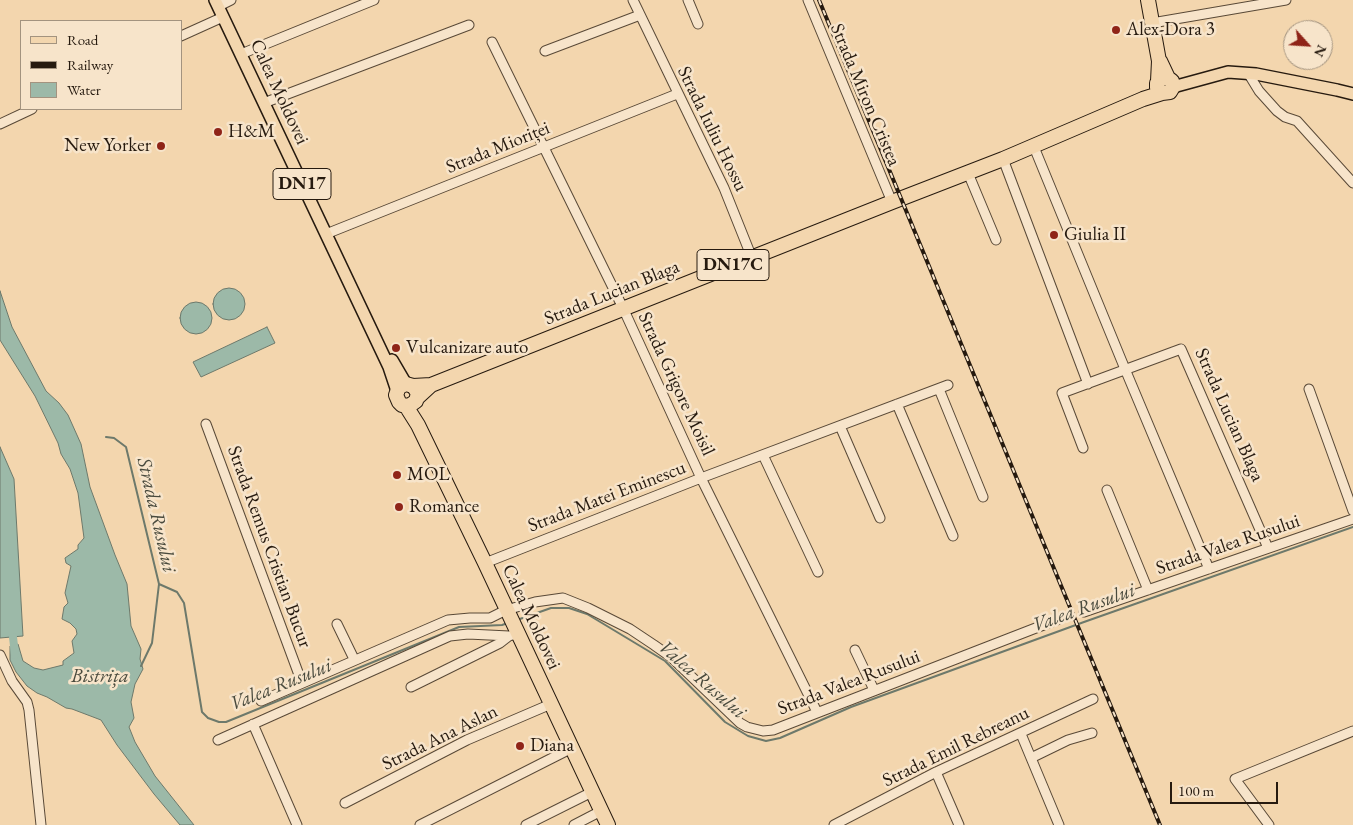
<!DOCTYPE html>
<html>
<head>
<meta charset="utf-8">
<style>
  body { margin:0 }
  #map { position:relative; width:1353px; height:825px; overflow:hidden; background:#f3d6ae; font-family:"EB Garamond",serif }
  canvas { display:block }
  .legend { position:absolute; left:20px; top:20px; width:162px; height:90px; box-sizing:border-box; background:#f7e4ca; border:1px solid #a3937f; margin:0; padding:6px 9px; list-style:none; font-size:15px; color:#261a0f }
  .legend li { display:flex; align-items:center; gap:10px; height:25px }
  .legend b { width:25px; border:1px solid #a3937f }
  .north { position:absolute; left:1283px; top:20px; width:50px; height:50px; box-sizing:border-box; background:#f7e4ca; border:1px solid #a3937f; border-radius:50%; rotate:116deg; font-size:14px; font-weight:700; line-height:20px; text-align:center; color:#261a0f }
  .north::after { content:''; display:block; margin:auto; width:18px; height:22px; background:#8f2418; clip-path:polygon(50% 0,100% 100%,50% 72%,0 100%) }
  .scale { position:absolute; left:1170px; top:782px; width:108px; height:22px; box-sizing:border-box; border:2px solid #261a0f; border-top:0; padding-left:6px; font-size:15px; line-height:18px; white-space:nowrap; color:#261a0f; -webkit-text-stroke:4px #f7e4ca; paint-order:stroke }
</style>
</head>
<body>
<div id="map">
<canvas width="1353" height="825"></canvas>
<ul class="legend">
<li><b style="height:6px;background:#f3d6ae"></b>Road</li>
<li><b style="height:6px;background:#261a0f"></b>Railway</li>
<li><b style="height:14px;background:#9cb9a8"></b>Water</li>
</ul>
<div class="north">N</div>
<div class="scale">100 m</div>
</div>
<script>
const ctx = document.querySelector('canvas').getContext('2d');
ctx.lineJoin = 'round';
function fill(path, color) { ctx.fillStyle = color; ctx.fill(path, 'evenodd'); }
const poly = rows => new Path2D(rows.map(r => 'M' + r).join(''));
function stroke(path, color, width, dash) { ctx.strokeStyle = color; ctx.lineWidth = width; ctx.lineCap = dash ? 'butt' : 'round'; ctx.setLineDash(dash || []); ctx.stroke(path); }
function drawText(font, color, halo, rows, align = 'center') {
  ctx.font = font + ' "EB Garamond",serif'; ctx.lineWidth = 5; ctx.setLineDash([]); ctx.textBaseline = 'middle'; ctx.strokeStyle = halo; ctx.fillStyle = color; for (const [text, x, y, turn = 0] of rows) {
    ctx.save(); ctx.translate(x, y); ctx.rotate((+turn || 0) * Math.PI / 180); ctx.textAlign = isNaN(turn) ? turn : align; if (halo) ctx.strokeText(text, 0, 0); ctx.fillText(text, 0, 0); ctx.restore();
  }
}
const water = poly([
  '213 304a16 16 0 1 1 32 0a16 16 0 1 1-32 0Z',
  [0,291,12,327,46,391,59,403,68,415,81,444,90,487,115,555,127,584,131,626,141,649,140,659,143,669,135,684,131,702,134,718,129,727,135,742,155,776,194,825,180,825,154,794,117,745,101,720,72,709,66,708,47,697,37,693,27,686,16,672,10,660,10,646,18,644,23,661,34,668,43,670,63,665,63,661,74,653,72,641,77,634,76,629,70,623,62,619,64,607,68,603,65,593,71,566,66,563,65,558,78,549,78,545,84,538,78,493,70,469,61,454,58,443,35,396,0,340,0,291],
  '180 318a16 16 0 1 1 32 0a16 16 0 1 1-32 0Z',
  [267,327,275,343,201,377,193,362,267,327],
  [0,447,14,479,23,636,0,638,0,447]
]);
fill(water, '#9cb9a8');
stroke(water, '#6d796b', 1);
stroke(poly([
  [106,437,114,438,126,447,159,584,152,643,141,666],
  [159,584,177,592,184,603,202,712,208,718,219,722,226,722,459,627,502,625,508,623],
  [517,620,551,608,569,608,587,614,665,661,725,722,748,736,766,741,780,738,851,707,1084,622,1353,527]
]), '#6d796b', 2);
stroke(poly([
  [13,637,15,655]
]), '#9cb9a8', 8);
const minor = poly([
  [633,0,724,188,752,258],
  [688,0,698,24],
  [808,0,892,202],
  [223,4,231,0],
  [1152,23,1286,0],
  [181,36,223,17],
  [492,42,623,308,701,478,817,712],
  [545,51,640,15],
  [246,52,374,0],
  [1248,73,1259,91,1277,111,1285,117,1297,121,1353,183],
  [269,101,469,25],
  [0,124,32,109],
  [1034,147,1125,369,1209,569],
  [1003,159,1088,384],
  [968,173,996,240],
  [331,232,677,94],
  [939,389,983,497],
  [1309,389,1353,511],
  [897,404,953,536],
  [206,424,302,683],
  [840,426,880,518],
  [1083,448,1062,393,1181,349,1268,548],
  [763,455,818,572],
  [1107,490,1148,590],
  [485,563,701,478,948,385],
  [1084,612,1353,519],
  [337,624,354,659],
  [855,650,874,690],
  [0,655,12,681,27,702,29,710,41,825],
  [411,687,500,643,509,636],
  [261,701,448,620,470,618,490,618,506,610,535,602,563,598,588,608,630,629,654,645,671,657,740,723,747,727,763,731,773,730,1059,619],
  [253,724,297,825],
  [1021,734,1059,825],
  [218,740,450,636,468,634,509,636,517,634],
  [1031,758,1068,740,1092,733],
  [936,772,959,825],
  [345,803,467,740,551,704],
  [420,825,572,748],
  [526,825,592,792],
  [574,825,601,811],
  [834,825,936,772,1093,699],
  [1269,825,1235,779,1353,731]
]);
const major = poly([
  [215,0,389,367,397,391],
  [1173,87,1228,72,1256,74,1337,90,1353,94],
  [392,360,406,384]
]);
const highway = poly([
  [1148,0,1159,61,1158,81],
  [1160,61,1168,78,1172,81,1173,87,1170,92,1162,93,1157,88,1157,83,1161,78,1168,78],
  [413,386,418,393,416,401,409,406,402,405,399,402,396,395,399,387,406,384,413,386,431,385],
  [418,397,431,385,892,202,1003,159,1143,99,1162,93],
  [406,406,418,425,485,563,608,825]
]);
stroke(minor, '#594937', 11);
stroke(major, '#261a0f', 14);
stroke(highway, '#261a0f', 16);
stroke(minor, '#f7e4ca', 9);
stroke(major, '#f3d6ae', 11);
stroke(highway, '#f3d6ae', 14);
const rail = poly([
  [819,0,1160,825]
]);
stroke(rail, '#261a0f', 4);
stroke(rail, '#f7e4ca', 2, [5.5]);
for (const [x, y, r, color] of [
  [1116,30,5,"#8f2418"],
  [218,132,5,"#8f2418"],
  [161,146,5,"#8f2418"],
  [1054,235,5,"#8f2418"],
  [396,348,5,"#8f2418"],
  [397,475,5,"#8f2418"],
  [399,507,5,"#8f2418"],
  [520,746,5,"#8f2418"]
]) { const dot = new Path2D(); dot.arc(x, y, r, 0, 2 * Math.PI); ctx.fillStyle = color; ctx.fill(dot); stroke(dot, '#f7e4ca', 2); }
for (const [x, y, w] of [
  [302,184,58],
  [733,265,72]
]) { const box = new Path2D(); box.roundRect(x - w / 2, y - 15.5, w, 31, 4); ctx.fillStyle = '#f7e4ca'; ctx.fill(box); stroke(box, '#261a0f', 1); }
drawText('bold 18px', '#261a0f', null, [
  ["DN17",302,184],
  ["DN17C",733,265]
]);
drawText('19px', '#261a0f', '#f7e4ca', [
  ["Alex-Dora 3",1126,30],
  ["H&M",228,132],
  ["New Yorker",151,146,"right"],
  ["Giulia II",1064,235],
  ["Vulcanizare auto",406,348],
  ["MOL",407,475],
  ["Romance",409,507],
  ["Diana",530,746]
], 'left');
drawText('19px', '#261a0f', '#f7e4ca', [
  ["Calea Moldovei",279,92,65],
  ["Strada Miron Cristea",865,95,67],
  ["Strada Iuliu Hossu",712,129,64],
  ["Strada Mioriței",498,148,-22],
  ["Strada Lucian Blaga",612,293,-22],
  ["Strada Grigore Moisil",676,384,65],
  ["Strada Lucian Blaga",1229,415,66],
  ["Strada Matei Eminescu",607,497,-21],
  ["Strada Valea Rusului",1228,545,-19],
  ["Strada Remus Cristian Bucur",269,547,70],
  ["Calea Moldovei",531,617,65],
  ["Strada Valea Rusului",849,683,-21],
  ["Strada Ana Aslan",440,738,-26],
  ["Strada Emil Rebreanu",956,747,-26]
]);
drawText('italic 20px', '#494a3d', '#f7e4ca', [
  ["Strada Rusului",156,515,77],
  ["Valea Rusului",1084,608,-20],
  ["Bistrița",100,677],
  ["Valea Rusului",702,680,41],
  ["Valea Rusului",281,685,-22]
]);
</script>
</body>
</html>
